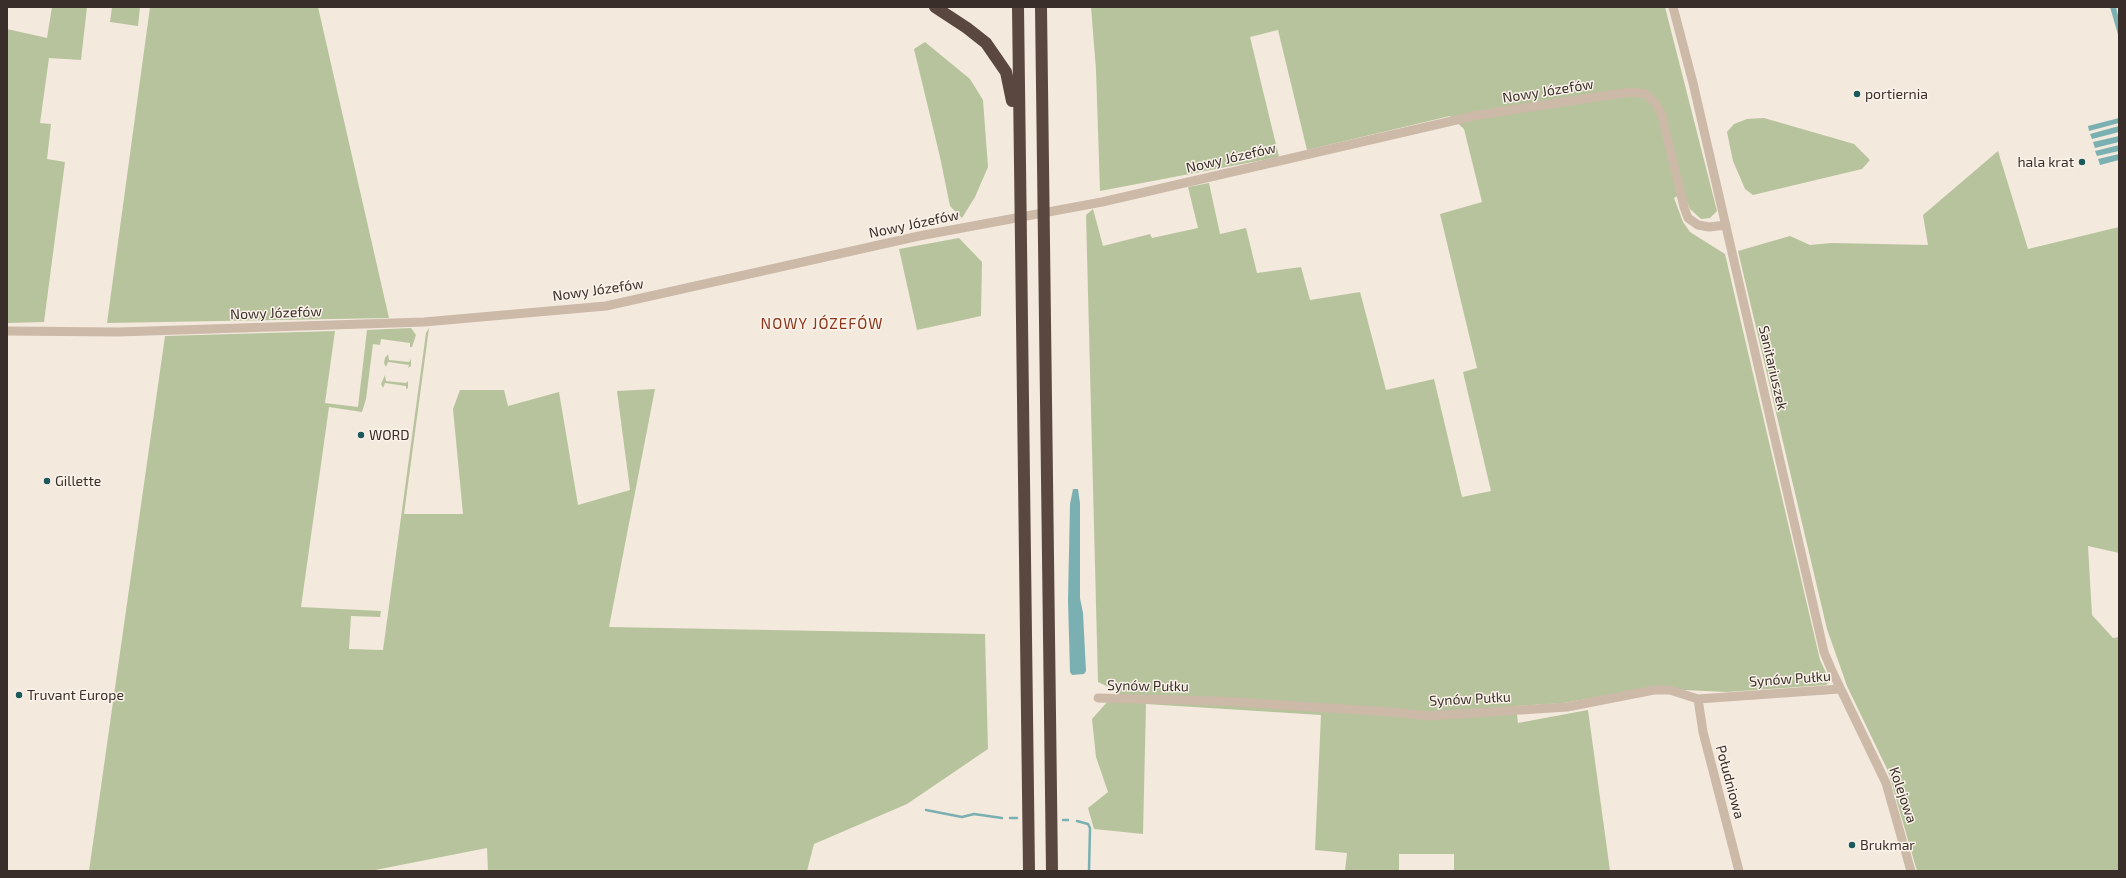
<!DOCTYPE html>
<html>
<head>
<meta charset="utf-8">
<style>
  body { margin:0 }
  #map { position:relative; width:2126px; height:878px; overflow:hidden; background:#f3e9dd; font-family:"Exo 2",sans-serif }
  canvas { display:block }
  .frame { position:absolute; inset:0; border:8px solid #392e29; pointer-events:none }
</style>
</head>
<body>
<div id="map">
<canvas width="2126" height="878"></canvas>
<div class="frame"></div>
</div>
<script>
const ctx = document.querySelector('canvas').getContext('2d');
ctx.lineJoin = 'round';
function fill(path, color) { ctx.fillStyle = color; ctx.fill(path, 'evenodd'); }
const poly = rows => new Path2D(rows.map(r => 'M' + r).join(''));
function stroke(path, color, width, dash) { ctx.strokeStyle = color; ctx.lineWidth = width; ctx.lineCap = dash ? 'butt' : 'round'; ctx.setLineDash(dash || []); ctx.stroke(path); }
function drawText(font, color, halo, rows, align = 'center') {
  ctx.font = font + ' "Exo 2",sans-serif'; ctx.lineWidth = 3; ctx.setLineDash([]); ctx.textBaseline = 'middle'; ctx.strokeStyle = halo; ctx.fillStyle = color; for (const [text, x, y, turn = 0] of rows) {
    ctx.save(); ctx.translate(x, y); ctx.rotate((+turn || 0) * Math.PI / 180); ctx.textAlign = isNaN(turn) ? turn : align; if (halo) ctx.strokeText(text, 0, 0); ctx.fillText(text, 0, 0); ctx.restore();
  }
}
fill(poly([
  [52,7,87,7,81,60,49,58,40,123,51,124,47,159,65,162,44,322,7,323,7,29,47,38],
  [112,7,140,7,138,26,110,22],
  [150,7,318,7,389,318,107,323],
  [1091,7,1665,7,1717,211,1710,218,1701,219,1690,209,1683,193,1674,198,1683,222,1690,232,1725,254,1820,660,1830,681,1826,685,1727,692,1684,690,1657,686,1564,703,1516,706,1518,723,1588,710,1610,871,1454,871,1454,854,1399,854,1399,871,1345,871,1347,853,1315,850,1321,715,1146,704,1143,834,1094,829,1088,808,1108,792,1096,757,1092,719,1117,691,1098,682,1086,215,1093,209,1103,246,1150,234,1152,238,1198,228,1188,187,1209,183,1220,234,1246,228,1257,273,1301,267,1310,300,1360,292,1386,390,1434,379,1462,497,1491,491,1463,372,1477,368,1440,214,1482,202,1464,129,1450,116,1307,150,1278,30,1250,37,1279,157,1100,191,1096,70],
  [925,42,970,79,983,100,988,167,975,197,962,218,950,206,940,157,914,49],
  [1764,118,1854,144,1870,160,1862,169,1753,195,1745,189,1733,161,1727,132,1734,124,1747,119],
  [1998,151,2028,249,2119,227,2119,553,2088,546,2092,615,2113,638,2119,637,2119,871,1917,871,1888,771,1847,686,1827,629,1738,251,1790,236,1810,245,1831,243,1928,245,1923,215],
  [959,238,982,262,981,316,917,330,899,249],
  [411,328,416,335,412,347,410,347,410,343,381,339,380,345,373,344,366,399,362,412,329,407,301,607,381,611,380,617,351,616,349,649,383,650,426,333,429,328,404,514,463,514,453,409,460,390,504,390,508,406,559,392,578,505,630,490,617,391,655,389,609,627,985,634,988,749,907,804,814,844,807,871,488,871,487,848,370,871,89,871,165,336,335,331,325,403,358,407,367,330],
  [388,354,389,360,409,362,411,359,411,366,408,368,409,365,388,362,386,367,384,363,385,358],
  [385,375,386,381,406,383,408,381,408,388,406,389,406,386,385,383,383,388,381,384]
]), '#b7c39c');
fill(poly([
  [2110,7,2116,7,2119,20,2119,38],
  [2119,118,2119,123,2089,131,2088,126],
  [2119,126,2119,132,2092,139,2090,134],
  [2119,136,2119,142,2095,148,2093,142],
  [2119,145,2119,151,2097,156,2095,151],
  [2119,154,2119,160,2100,165,2098,159],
  [1073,489,1078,489,1080,503,1080,598,1083,613,1086,671,1084,674,1072,675,1070,672,1068,600,1070,504]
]), '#7bb0b2');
stroke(poly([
  [926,810,962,817,974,814,1002,818],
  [1010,818,1017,818],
  [1063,820,1068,820],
  [1077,821,1088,824,1090,828,1089,871]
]), '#7bb0b2', 2.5);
stroke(poly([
  [1673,7,1693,83,1824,652,1832,671,1886,783,1911,871],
  [7,331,118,332,424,322,606,306,919,236,1102,202,1478,115,1630,92,1646,94,1656,104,1662,116,1684,207,1688,218,1698,225,1709,227,1726,225],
  [1098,698,1219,701,1391,712,1428,716,1567,707,1654,690,1670,690,1698,699,1840,689],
  [1698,699,1703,732,1739,871]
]), '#ccb9a8', 9);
stroke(poly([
  [935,7,967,28,986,43,1006,72,1012,101],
  [1018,7,1029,871],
  [1041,7,1052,871]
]), '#5a4840', 12);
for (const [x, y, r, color] of [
  [1857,94,4,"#1c595c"],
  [2082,162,4,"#1c595c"],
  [361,435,4,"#1c595c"],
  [47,481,4,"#1c595c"],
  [19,695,4,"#1c595c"],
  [1852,845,4,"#1c595c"]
]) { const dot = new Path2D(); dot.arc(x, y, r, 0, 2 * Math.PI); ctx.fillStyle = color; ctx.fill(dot); stroke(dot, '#fbf3ea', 1.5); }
drawText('14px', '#392e29', '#fbf3ea', [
  ["Nowy Józefów",1548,91,-9],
  ["Nowy Józefów",1231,158,-13],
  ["Nowy Józefów",914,224,-12],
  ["Nowy Józefów",598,290,-8],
  ["Nowy Józefów",276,313,-2],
  ["Sanitariuszek",1773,368,77],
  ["Synów Pułku",1790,679,-4],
  ["Synów Pułku",1148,686,1],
  ["Synów Pułku",1470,699,-3],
  ["Południowa",1730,782,75],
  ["Kolejowa",1903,795,71]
]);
drawText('14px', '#392e29', '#fbf3ea', [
  ["portiernia",1865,94],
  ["hala krat",2074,162,"right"],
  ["WORD",369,435],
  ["Gillette",55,481],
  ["Truvant Europe",27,695],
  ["Brukmar",1860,845]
], 'left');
ctx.letterSpacing = '1px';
drawText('15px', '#8b371e', '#fbf3ea', [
  ["NOWY JÓZEFÓW",822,324]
]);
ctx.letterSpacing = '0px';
</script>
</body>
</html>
